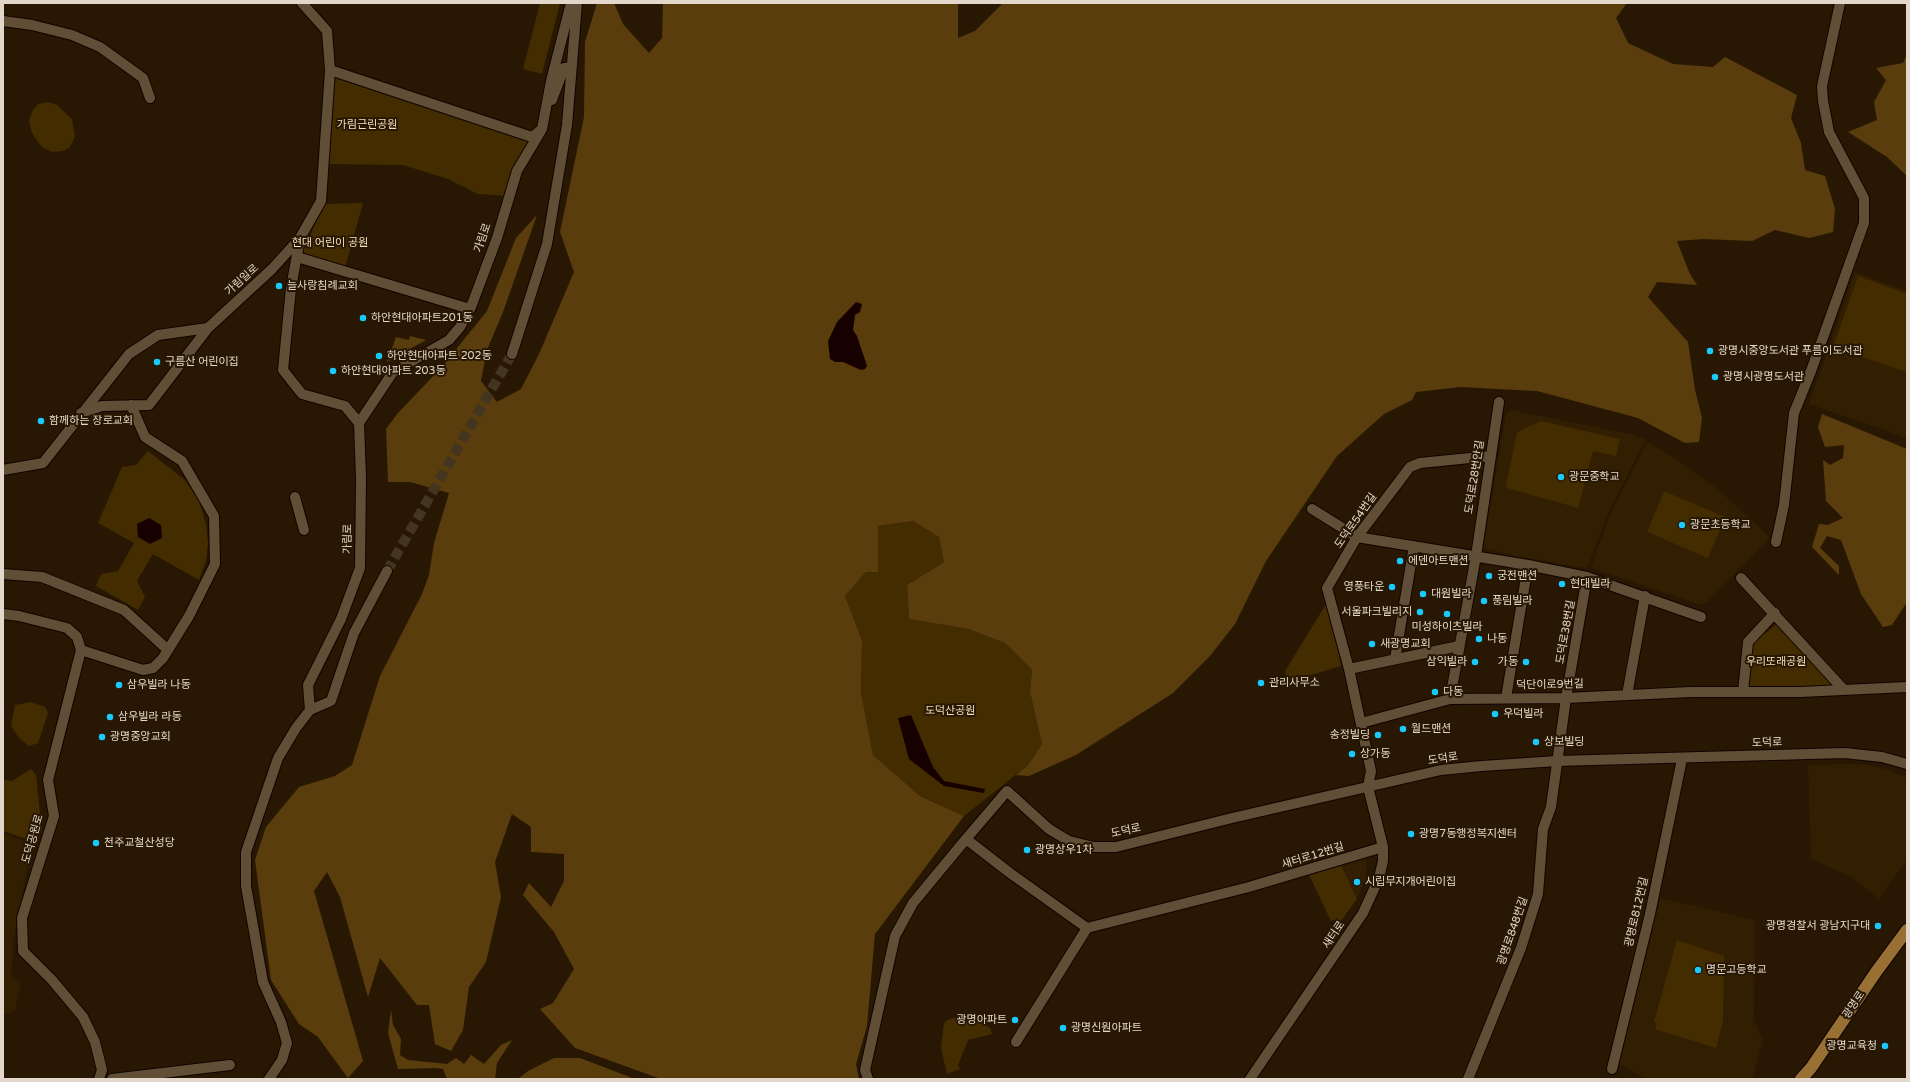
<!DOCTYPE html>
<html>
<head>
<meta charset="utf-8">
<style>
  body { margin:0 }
  #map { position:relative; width:1910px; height:1082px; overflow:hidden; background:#281803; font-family:"Varela Round",sans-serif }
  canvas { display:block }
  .frame { position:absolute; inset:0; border:4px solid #e2d7ca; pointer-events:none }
</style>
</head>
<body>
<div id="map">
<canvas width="1910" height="1082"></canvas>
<div class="frame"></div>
</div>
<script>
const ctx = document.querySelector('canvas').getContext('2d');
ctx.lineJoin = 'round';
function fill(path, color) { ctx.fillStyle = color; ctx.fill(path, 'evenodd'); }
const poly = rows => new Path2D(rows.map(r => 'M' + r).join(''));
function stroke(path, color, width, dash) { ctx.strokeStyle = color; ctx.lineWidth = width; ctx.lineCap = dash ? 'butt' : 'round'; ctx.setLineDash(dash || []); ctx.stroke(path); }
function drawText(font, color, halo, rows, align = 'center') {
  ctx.font = font + ' "Varela Round","Noto Sans KR",sans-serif'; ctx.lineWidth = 4; ctx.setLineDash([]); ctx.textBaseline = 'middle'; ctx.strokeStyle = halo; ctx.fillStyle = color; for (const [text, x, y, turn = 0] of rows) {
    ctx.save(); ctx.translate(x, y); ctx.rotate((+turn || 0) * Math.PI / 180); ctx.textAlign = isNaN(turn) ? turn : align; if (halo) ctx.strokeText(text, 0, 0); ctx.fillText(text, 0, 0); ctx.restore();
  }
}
fill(poly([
  [1855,272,1907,291,1907,438,1809,404],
  [1511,410,1630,434,1646,439,1607,516,1587,568,1515,556,1483,548,1506,414],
  [1647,442,1676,459,1718,489,1766,534,1768,540,1707,602,1701,605,1591,568,1609,517],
  [1863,764,1890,770,1907,778,1907,860,1879,899,1851,877,1811,859,1808,765],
  [3,833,32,844,14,937,11,978,21,982,15,1011,7,1014,3,1013],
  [1363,859,1367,861,1366,877,1357,899,1341,865],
  [1660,898,1755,920,1754,1020,1763,1041,1752,1079,1646,1079,1619,1064]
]), '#321e00');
fill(poly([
  [540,3,560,3,542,74,523,69],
  [330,70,532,137,509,196,478,194,448,179,403,165,324,164],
  [48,102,57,105,72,119,75,137,69,148,63,151,53,152,43,148,35,138,31,130,29,120,33,110,38,104],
  [363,203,344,271,300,258,324,204],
  [1858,276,1907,294,1907,372,1833,347],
  [1541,421,1620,439,1616,456,1593,451,1578,508,1507,488,1506,486,1517,432],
  [148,451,185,480,199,501,206,524,208,543,206,561,199,580,153,554,137,581,145,597,138,610,96,586,101,574,118,571,134,543,98,523,122,467,136,465],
  [1664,491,1725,517,1708,558,1647,532],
  [913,521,939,537,944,562,907,585,909,619,968,629,1005,643,1032,670,1030,692,1042,744,1028,765,964,816,920,796,873,755,861,692,862,640,845,596,866,572,878,572,878,526],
  [1328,601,1341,666,1288,682,1285,671],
  [1778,623,1832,686,1746,688,1753,643],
  [31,702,45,707,48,713,38,743,29,746,19,738,11,726,15,705],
  [31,769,36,775,40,813,33,836,29,840,3,831,3,780,12,781],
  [1341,865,1357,899,1338,925,1337,919,1331,921,1309,875],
  [1677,940,1724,956,1723,1021,1716,1048,1655,1029,1657,1023,1654,1022],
  [973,1012,975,1018,990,1028,992,1034,968,1040,958,1065,960,1069,947,1074,941,1048,944,1023,947,1020]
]), '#442c01');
fill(poly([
  [597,3,614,3,623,24,649,53,662,38,663,3,958,3,958,38,975,31,1003,3,1627,3,1616,18,1628,43,1673,64,1713,67,1725,57,1797,95,1791,118,1801,143,1805,170,1825,176,1835,209,1833,232,1809,238,1775,230,1752,241,1703,239,1677,241,1689,272,1697,285,1657,282,1648,297,1688,342,1695,390,1702,418,1699,442,1685,443,1638,418,1537,391,1460,387,1416,392,1412,400,1384,414,1337,456,1266,561,1235,624,1210,656,1173,693,1076,755,1029,776,1016,775,1028,765,1042,744,1030,692,1032,670,1005,643,968,629,909,619,907,585,944,562,939,537,913,521,878,526,878,572,866,572,845,596,862,640,861,692,873,755,920,796,964,816,875,934,867,1026,856,1064,859,1079,661,1079,575,1048,540,1009,553,1003,574,969,554,932,523,895,529,883,551,907,564,881,564,854,531,852,531,827,512,814,495,862,501,897,486,962,469,987,463,1030,451,1051,435,1044,429,1005,417,1005,380,958,368,997,340,897,327,872,314,891,363,1061,348,1078,318,1037,299,1024,271,980,255,860,266,827,299,787,335,776,352,765,380,676,422,594,429,575,434,543,449,493,410,482,388,482,386,429,398,413,440,369,487,311,516,238,537,215,503,312,487,350,481,381,497,402,521,389,539,354,574,272,560,232,584,117,585,42],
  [1907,54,1907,176,1887,157,1848,132,1877,120,1874,102,1886,80,1876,68,1903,63],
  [410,336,426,340,387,362,396,337,409,340],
  [1822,414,1907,449,1907,602,1892,625,1883,627,1861,594,1841,540,1827,536,1820,548,1839,566,1839,575,1812,547,1819,524,1828,525,1843,518,1826,501,1823,460,1830,465,1843,458,1844,445,1825,447,1818,427],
  [391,1010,393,1025,401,1039,400,1055,408,1060,447,1064,456,1058,464,1064,471,1055,484,1064,501,1045,512,1040,497,1063,495,1079,447,1079,443,1069,436,1068,398,1069,388,1033],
  [554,1058,580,1058,635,1079,518,1079,528,1071]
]), '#5a3d0c');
fill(poly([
  [856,302,862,304,860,312,855,315,853,330,857,336,867,366,865,369,861,370,843,362,835,362,830,359,828,341,837,322],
  [149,518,161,525,162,538,150,544,138,537,137,524],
  [911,715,933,767,944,781,985,789,984,793,944,786,909,759,898,718]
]), '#160000');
stroke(poly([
  [387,571,512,354]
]), '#443521', 10, [10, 5]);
const minor = poly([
  [3,21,32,25,72,35,100,47,143,78,150,98],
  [330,70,532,137,541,130],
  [552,100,564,68,572,67],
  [300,238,291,288,283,370,302,394,345,406,359,423,361,478,360,568,341,619,308,685,310,710,331,701,354,633,387,571],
  [297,257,470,309],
  [512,354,547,244,567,125,577,3],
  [81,413,102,406,149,405,208,328],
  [359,423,393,372,449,340,460,327,471,307,497,238,517,171,542,129,551,81,571,3],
  [3,470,43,463,129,354,158,335,208,328,272,269,300,238,321,201,330,70,327,31,302,3],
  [295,497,304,530],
  [1312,509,1357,537,1528,565,1587,577,1701,617],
  [1776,542,1784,505,1794,413,1811,371,1864,223,1864,198,1829,132,1823,101,1822,86,1840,3],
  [3,574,42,577,124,610,168,650],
  [1741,578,1844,690],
  [3,614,19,616,67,628,77,637,81,650,48,780,54,816,22,918,23,951,52,980,83,1017,95,1042,102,1070,99,1079],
  [81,650,143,670,153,668,163,658,189,616,215,564,214,516,182,461,145,437,131,405],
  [1395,659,1414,546],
  [1349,669,1459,646],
  [1743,692,1748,642,1775,613],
  [1627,695,1645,596],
  [1506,698,1528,565],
  [1450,699,1476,556,1499,402],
  [1361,723,1450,699,1566,698,1691,692,1800,692,1907,687],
  [1383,847,1249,887,1087,928,1010,873,966,839,1007,791,1049,829,1069,841,1094,847,1116,847,1232,818,1441,770,1482,766,1557,761,1845,753,1882,757,1907,764],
  [1016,1042,1087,928],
  [1612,1069,1650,914,1682,759],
  [112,1079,230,1065],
  [269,1079,282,1060,287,1043,281,1022,263,982,246,886,246,852,278,758,296,728,310,710],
  [868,1079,865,1070,895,936,913,903,966,839],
  [1250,1079,1363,913,1379,878,1383,861,1383,847,1368,787,1371,771,1349,669,1327,588,1357,537,1410,467,1420,463,1490,456],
  [1468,1079,1521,948,1538,894,1543,829,1551,807,1566,698,1587,577]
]);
const major = poly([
  [1801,1079,1811,1068,1876,972,1907,930]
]);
stroke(minor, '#100400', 12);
stroke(major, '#100400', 14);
stroke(minor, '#604e36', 10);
stroke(major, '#987034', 12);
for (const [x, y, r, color] of [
  [279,286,4,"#1acafc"],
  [363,318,4,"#1acafc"],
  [1710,351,4,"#1acafc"],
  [379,356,4,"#1acafc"],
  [157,362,4,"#1acafc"],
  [333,371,4,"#1acafc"],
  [1715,377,4,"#1acafc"],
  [41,421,4,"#1acafc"],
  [1561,477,4,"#1acafc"],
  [1682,525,4,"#1acafc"],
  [1400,561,4,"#1acafc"],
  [1489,576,4,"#1acafc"],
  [1562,584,4,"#1acafc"],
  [1392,587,4,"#1acafc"],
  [1423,594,4,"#1acafc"],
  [1484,601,4,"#1acafc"],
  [1420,612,4,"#1acafc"],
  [1447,614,4,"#1acafc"],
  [1479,639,4,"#1acafc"],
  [1372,644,4,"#1acafc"],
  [1475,662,4,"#1acafc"],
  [1526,662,4,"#1acafc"],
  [1261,683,4,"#1acafc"],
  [119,685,4,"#1acafc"],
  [1435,692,4,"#1acafc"],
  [1495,714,4,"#1acafc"],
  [110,717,4,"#1acafc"],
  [1403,729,4,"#1acafc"],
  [1378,735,4,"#1acafc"],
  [102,737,4,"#1acafc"],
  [1536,742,4,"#1acafc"],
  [1352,754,4,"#1acafc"],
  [1411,834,4,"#1acafc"],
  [96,843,4,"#1acafc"],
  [1027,850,4,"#1acafc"],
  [1357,882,4,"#1acafc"],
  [1878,926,4,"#1acafc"],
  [1698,970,4,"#1acafc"],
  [1015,1020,4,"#1acafc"],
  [1063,1028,4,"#1acafc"],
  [1885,1046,4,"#1acafc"]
]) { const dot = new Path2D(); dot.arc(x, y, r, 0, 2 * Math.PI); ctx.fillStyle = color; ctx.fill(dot); stroke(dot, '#281803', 1.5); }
drawText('11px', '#f6dfbf', '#281803', [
  ["가림근린공원",367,125],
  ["현대 어린이 공원",330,243],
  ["우리또래공원",1776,662],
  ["도덕산공원",950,711]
]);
drawText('11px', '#e2d7ca', '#281803', [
  ["가림로",483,238,-71],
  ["가림일로",242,280,-42],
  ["도덕로28번안길",1475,477,-81],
  ["도덕로54번길",1356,521,-55],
  ["가림로",348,539,-89],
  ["도덕로38번길",1566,632,-80],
  ["덕단이로9번길",1550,685,-1],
  ["도덕로",1767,743,-2],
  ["도덕로",1443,759,-9],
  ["도덕로",1126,831,-12],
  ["도덕공원로",33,839,-74],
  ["새터로12번길",1313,856,-17],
  ["광명로812번길",1637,912,-77],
  ["광명로848번길",1513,931,-71],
  ["새터로",1334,935,-56],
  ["광명로",1854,1005,-56]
]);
drawText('11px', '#e2d7ca', '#281803', [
  ["늘사랑침례교회",287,286],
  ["하안현대아파트201동",371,318],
  ["광명시중앙도서관 푸름이도서관",1718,351],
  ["하안현대아파트 202동",387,356],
  ["구름산 어린이집",165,362],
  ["하안현대아파트 203동",341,371],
  ["광명시광명도서관",1723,377],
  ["함께하는 장로교회",49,421],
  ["광문중학교",1569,477],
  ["광문초등학교",1690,525],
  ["에덴아트맨션",1408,561],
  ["궁전맨션",1497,576],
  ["현대빌라",1570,584],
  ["영풍타운",1384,587,"right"],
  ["대원빌라",1431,594],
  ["풍림빌라",1492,601],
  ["서울파크빌리지",1412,612,"right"],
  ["미성하이츠빌라",1447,627,"center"],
  ["나동",1487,639],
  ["새광명교회",1380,644],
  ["삼익빌라",1467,662,"right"],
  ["가동",1518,662,"right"],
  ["관리사무소",1269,683],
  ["삼우빌라 나동",127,685],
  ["다동",1443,692],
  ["우덕빌라",1503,714],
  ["삼우빌라 라동",118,717],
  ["월드맨션",1411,729],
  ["송정빌딩",1370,735,"right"],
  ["광명중앙교회",110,737],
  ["상보빌딩",1544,742],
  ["상가동",1360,754],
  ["광명7동행정복지센터",1419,834],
  ["천주교철산성당",104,843],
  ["광명상우1차",1035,850],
  ["시립무지개어린이집",1365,882],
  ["광명경찰서 광남지구대",1870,926,"right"],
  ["명문고등학교",1706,970],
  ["광명아파트",1007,1020,"right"],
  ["광명신원아파트",1071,1028],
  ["광명교육청",1877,1046,"right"]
], 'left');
</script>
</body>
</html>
